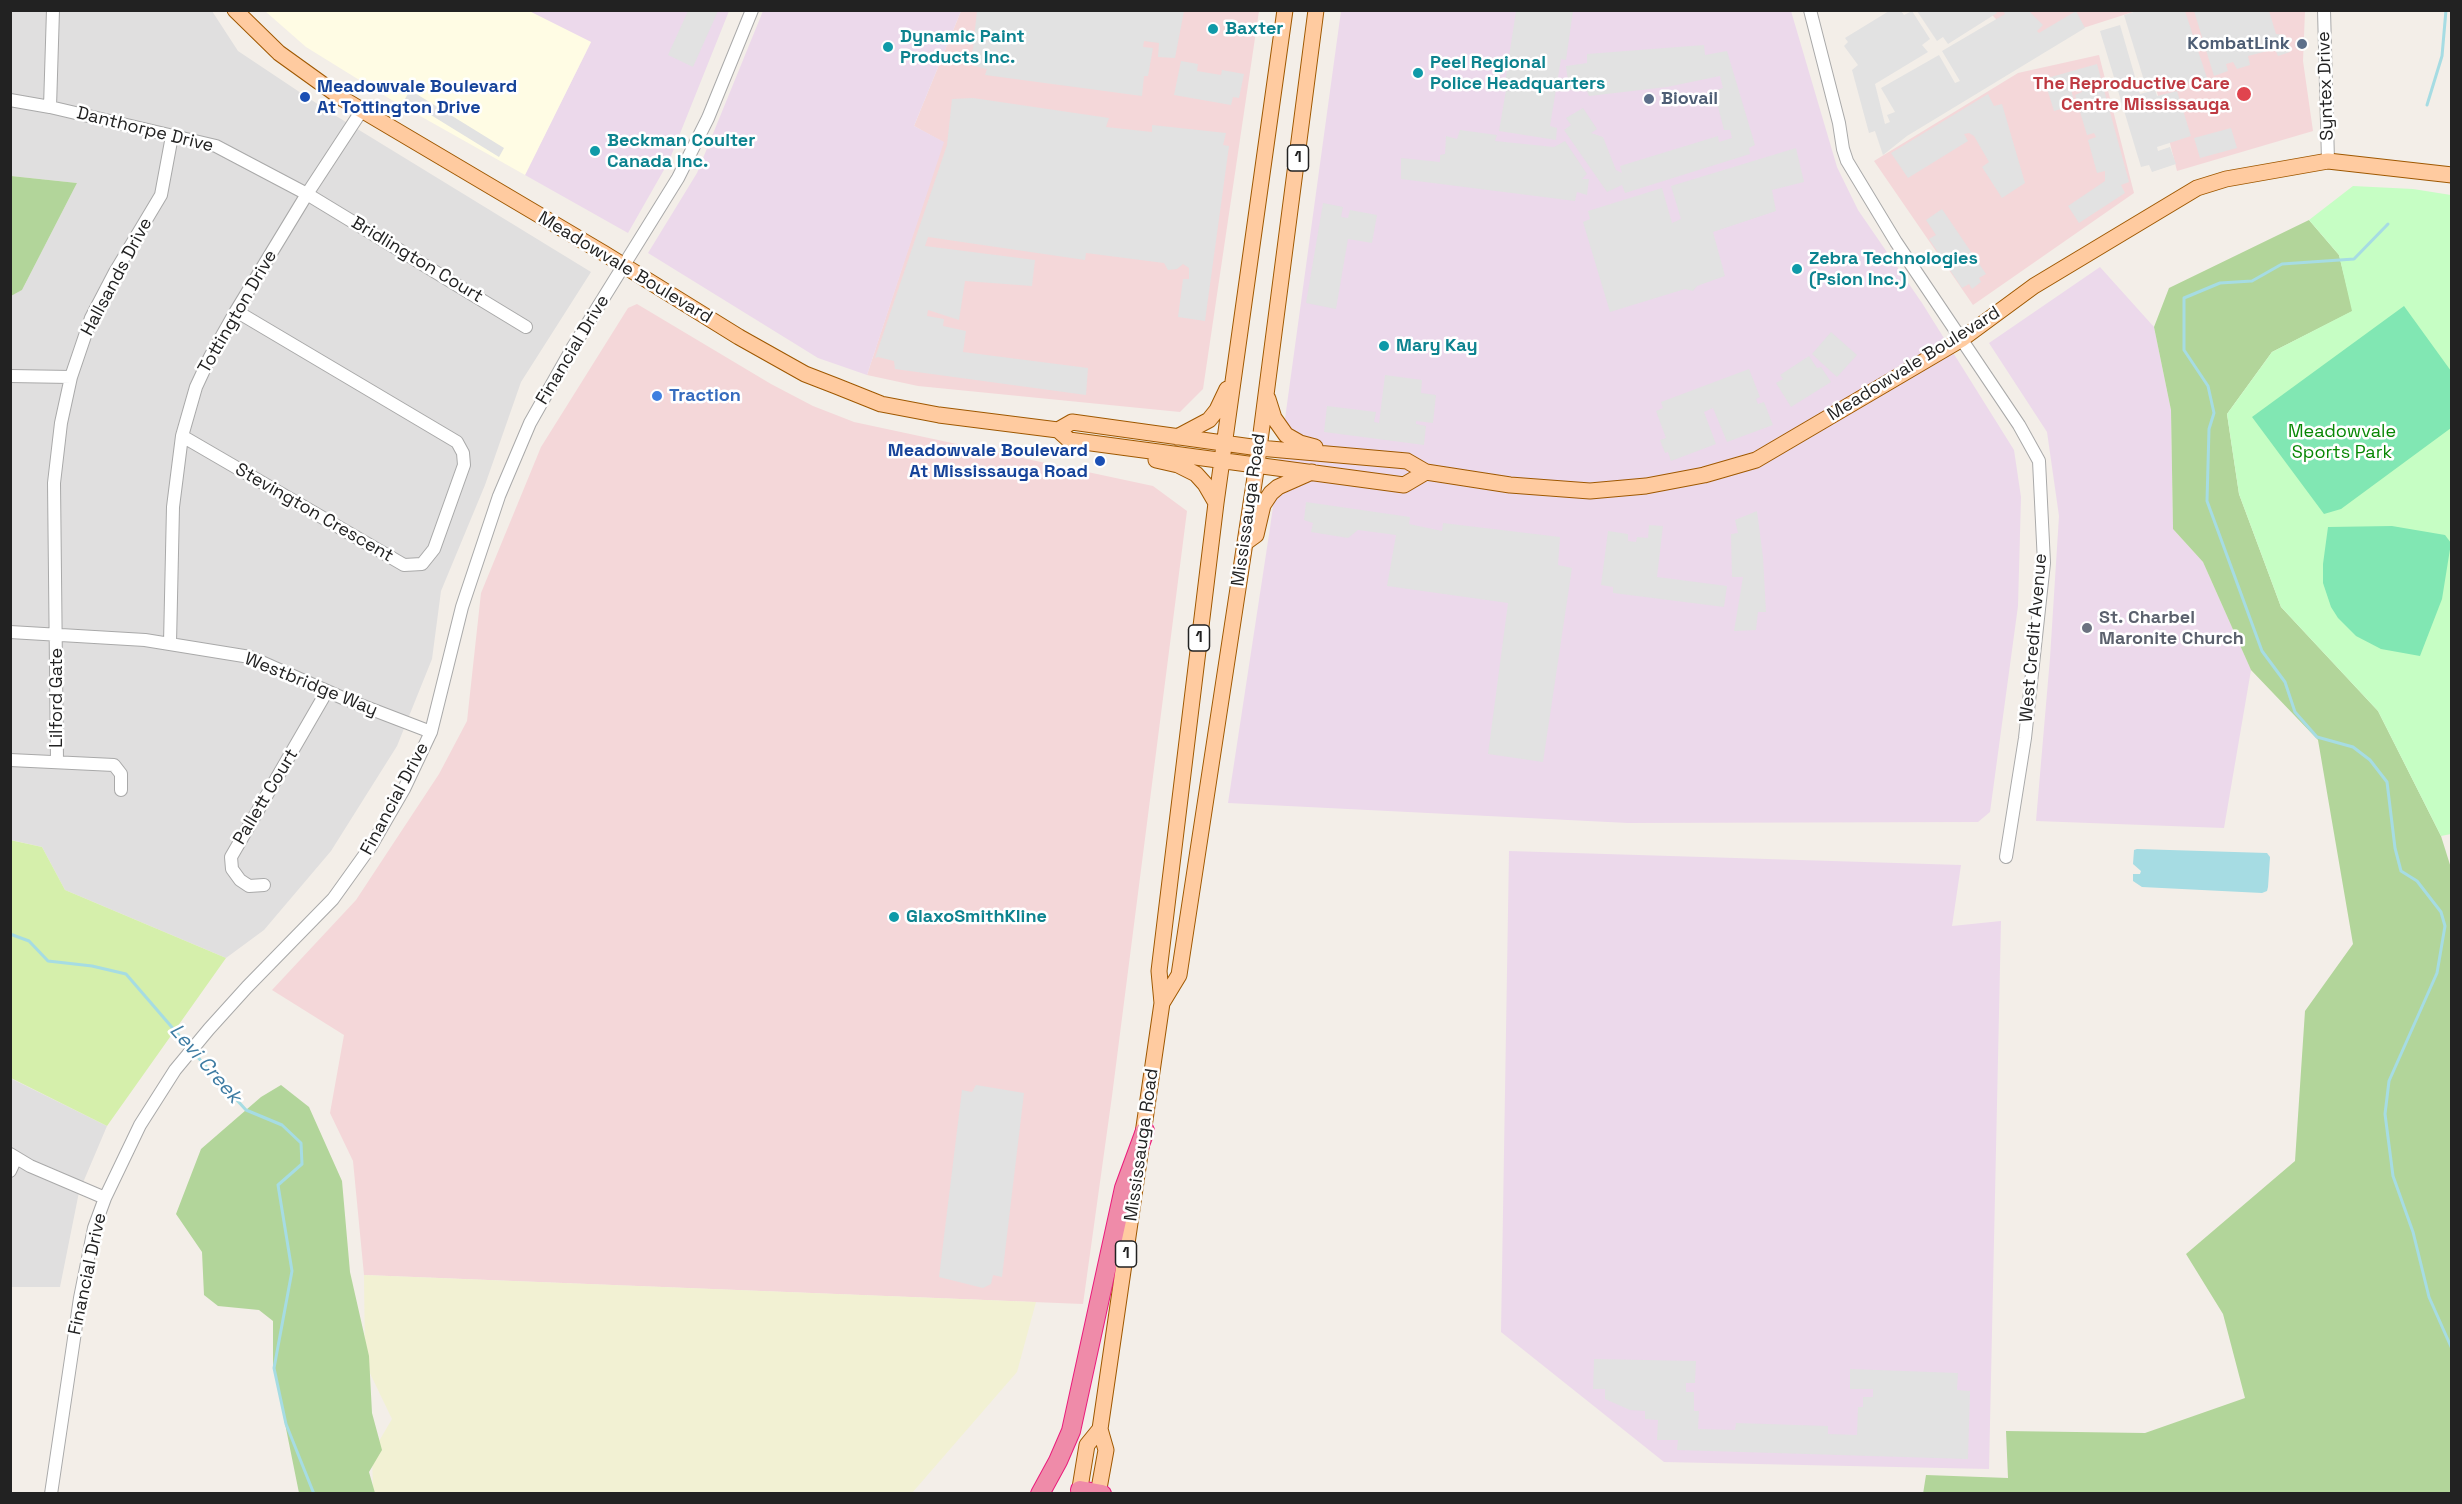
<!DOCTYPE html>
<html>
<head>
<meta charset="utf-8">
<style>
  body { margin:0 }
  #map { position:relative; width:2462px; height:1504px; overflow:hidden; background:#f3eee8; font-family:"Space Grotesk",sans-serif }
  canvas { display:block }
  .frame { position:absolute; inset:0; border:12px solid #222; pointer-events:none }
</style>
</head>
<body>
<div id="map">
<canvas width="2462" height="1504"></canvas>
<div class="frame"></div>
</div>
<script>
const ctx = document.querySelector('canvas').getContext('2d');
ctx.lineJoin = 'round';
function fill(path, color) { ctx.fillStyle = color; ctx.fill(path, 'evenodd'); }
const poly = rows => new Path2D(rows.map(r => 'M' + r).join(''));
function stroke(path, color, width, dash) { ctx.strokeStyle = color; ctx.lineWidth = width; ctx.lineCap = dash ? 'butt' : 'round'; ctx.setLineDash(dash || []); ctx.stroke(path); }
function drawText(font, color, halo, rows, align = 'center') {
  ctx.font = font + ' "Space Grotesk",sans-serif'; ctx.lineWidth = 5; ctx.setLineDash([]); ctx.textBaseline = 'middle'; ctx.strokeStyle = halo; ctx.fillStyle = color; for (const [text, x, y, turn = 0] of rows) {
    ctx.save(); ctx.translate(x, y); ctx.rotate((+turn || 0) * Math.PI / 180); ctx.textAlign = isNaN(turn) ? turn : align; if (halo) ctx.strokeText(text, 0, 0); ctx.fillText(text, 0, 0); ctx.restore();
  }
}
fill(poly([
  [11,11,212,11,238,51,328,111,591,272,521,382,485,485,441,591,432,659,397,746,331,851,264,930,226,958,65,890,42,847,11,840,11,296,22,290,77,183,11,176],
  [10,1078,107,1126,79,1192,60,1287,11,1287]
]), '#e0dfdf');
fill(poly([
  [961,11,1259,11,1203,389,1180,412,918,386,867,375,943,142,914,126],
  [1988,11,2136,11,2024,47],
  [2165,11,2305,11,2303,61,2313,131,2177,171,2156,88,2181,69],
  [2099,55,2134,193,1973,305,1874,161,2018,73],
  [637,304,771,384,813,406,854,422,1153,486,1187,511,1112,1096,1083,1304,364,1275,353,1161,330,1113,344,1035,272,990,356,900,439,774,467,721,481,593,541,447,628,308]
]), '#f4d7d9');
fill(poly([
  [529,11,729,11,669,161,628,233,525,175,591,42],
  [763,11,961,11,914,126,944,142,867,375,818,358,648,253,697,173],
  [1341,11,1791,11,1837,167,1858,210,1922,303,2014,450,2021,497,2018,606,1990,812,1978,822,1628,823,1228,803,1270,528],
  [2100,267,2154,327,2171,410,2173,529,2203,562,2251,670,2224,828,2036,821,2050,658,2059,516,2047,432,1989,343],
  [1509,851,1961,865,1952,926,2001,921,1989,1469,1664,1462,1501,1332]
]), '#ecd9eb');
fill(poly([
  [265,11,529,11,591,42,525,175,390,99,306,47]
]), '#fffce4');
fill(poly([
  [364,1275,1036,1302,1017,1372,912,1493,377,1494,373,1491,372,1453,392,1419,365,1363]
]), '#f2f1d3');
fill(poly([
  [10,840,42,847,65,890,226,958,107,1126,11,1078]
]), '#d5efab');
fill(poly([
  [11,176,77,183,22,290,11,296],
  [2309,220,2339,255,2353,311,2272,352,2227,414,2239,494,2281,607,2378,711,2441,836,2451,868,2451,1493,1923,1494,1926,1475,2008,1478,2006,1431,2145,1433,2245,1398,2223,1314,2186,1254,2295,1161,2305,1011,2353,944,2318,740,2251,670,2203,562,2173,529,2171,410,2154,327,2169,288],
  [281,1085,309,1107,342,1181,350,1272,369,1356,372,1413,382,1450,369,1472,375,1493,299,1493,273,1364,273,1321,259,1310,218,1306,204,1295,202,1252,176,1214,201,1149,261,1097]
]), '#b2d59a');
fill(poly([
  [2353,186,2413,189,2451,195,2451,834,2441,836,2378,711,2281,607,2239,494,2227,414,2272,352,2352,311,2339,255,2309,220]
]), '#c6fec4');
fill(poly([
  [2404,306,2451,371,2451,428,2341,509,2324,514,2252,417],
  [2392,526,2445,535,2451,543,2442,599,2420,656,2381,649,2356,636,2338,618,2331,607,2323,583,2323,564,2328,527]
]), '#81e7b3');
fill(poly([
  [1995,10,1997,13,1948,44,1943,37,1937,41,1917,11],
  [2140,10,2185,11,2207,78,2179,86,2175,79,2146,87,2124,15],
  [688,11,718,11,693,67,668,55],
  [977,11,977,10,1184,11,1175,58,1158,57,1159,43,1144,41,1143,47,1153,48,1148,76,1144,76,1142,96,985,75,987,69,971,65],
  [1516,11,1573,11,1566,60,1561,59,1550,126,1557,128,1556,140,1499,131,1506,90,1512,91,1513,85,1505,83],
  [1889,11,1901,11,1904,15,1912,11,1930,39,1922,45,1928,52,1875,84,1885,124,1890,122,1887,115,1895,112,1881,88,1939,55,1955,83,1960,81,1942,51,2005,14,2003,11,2029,11,2043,25,2037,31,2039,33,2076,11,2085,28,1907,136,1883,155,1875,131,1869,133,1852,70,1858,65,1844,46,1848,42,1845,38],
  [2194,11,2269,11,2276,34,2285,35,2290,52,2278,56,2275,49,2248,56,2250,65,2237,69,2233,62,2226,64,2228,71,2214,76],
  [2120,25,2140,94,2155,90,2157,96,2177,91,2191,136,2157,147,2158,151,2170,147,2176,164,2152,172,2149,165,2141,167,2100,31],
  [1704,45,1705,55,1727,51,1755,145,1749,148,1750,154,1625,193,1622,185,1607,192,1564,130,1571,125,1566,118,1583,108,1597,129,1591,133,1603,137,1616,170,1622,173,1620,166,1718,136,1719,142,1732,138,1730,130,1724,130,1714,91,1723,88,1720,76,1667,87,1589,96,1587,91,1569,90,1566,66,1587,63,1587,54],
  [1181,61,1198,64,1197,71,1221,75,1222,70,1244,74,1239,98,1233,97,1231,105,1174,95],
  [2097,64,2129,182,2121,185,2125,193,2079,223,2068,206,2105,181,2105,171,2097,173,2088,140,2096,137,2094,133,2087,135,2075,95,2082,92,2082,90,2071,89,2075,105,2054,111,2044,79],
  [410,90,504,148,499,157,405,99],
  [1988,94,1994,106,2002,104,2025,183,2002,198,1982,167,1989,162,1974,136,1969,133,1964,134,1968,141,1908,178,1891,153],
  [973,98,1109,118,1106,127,1152,132,1152,125,1226,133,1223,145,1229,146,1205,321,1178,317,1183,279,1189,279,1189,268,1183,264,1177,269,1168,270,1164,263,1086,253,1085,260,928,237,925,246,1035,260,1032,286,965,281,959,320,928,310,927,316,944,319,943,326,966,331,963,352,1088,368,1086,395,895,369,894,361,878,357,875,358,947,145,952,99],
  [2231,128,2237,148,2200,158,2194,138],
  [1460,130,1497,135,1495,141,1554,147,1565,141,1587,174,1582,179,1589,179,1587,195,1577,192,1575,201,1401,179,1401,158,1440,162,1440,155,1445,154,1446,136,1457,139],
  [1796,148,1804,182,1772,190,1776,211,1713,232,1725,276,1697,286,1693,291,1685,289,1610,312,1583,222,1590,219,1588,211,1662,188,1672,223,1681,219,1671,186],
  [1323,203,1343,207,1341,217,1348,218,1350,210,1377,215,1372,243,1348,239,1336,309,1306,303],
  [1942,209,1986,274,1979,278,1981,282,1972,289,1969,284,1962,288,1929,239,1936,235,1926,220],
  [1831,332,1857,355,1837,377,1812,354],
  [1809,356,1817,368,1821,367,1831,382,1791,407,1776,383,1783,379,1780,375],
  [1749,369,1760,397,1756,399,1758,404,1764,402,1773,425,1727,442,1713,408,1704,412,1716,444,1671,461,1668,452,1665,453,1660,440,1666,438,1656,411,1663,408,1661,402],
  [1385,375,1422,380,1421,393,1436,395,1433,423,1416,421,1416,424,1426,426,1424,445,1324,432,1327,406,1376,412,1374,422,1379,423],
  [1306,502,1410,517,1409,524,1442,531,1443,523,1560,537,1558,565,1572,568,1543,762,1488,754,1508,603,1387,586,1396,535,1358,530,1348,538,1311,532,1313,523,1304,520],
  [1757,511,1763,557,1766,612,1758,612,1756,630,1734,631,1743,577,1732,577,1731,534,1738,533,1735,520],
  [1649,525,1663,526,1657,577,1727,586,1724,607,1613,593,1613,587,1601,585,1608,531,1628,534,1628,541,1636,542,1637,537,1648,538],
  [976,1085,1024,1093,1002,1277,993,1275,991,1284,983,1288,939,1277,962,1090,972,1092],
  [1594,1359,1696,1361,1695,1383,1686,1383,1686,1392,1694,1392,1694,1411,1699,1411,1698,1429,1735,1430,1736,1423,1828,1426,1828,1434,1857,1435,1858,1407,1863,1407,1863,1397,1873,1397,1873,1389,1850,1389,1850,1369,1958,1373,1957,1390,1970,1391,1968,1459,1677,1450,1678,1440,1657,1440,1658,1420,1645,1419,1645,1411,1630,1410,1605,1399,1605,1389,1593,1389]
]), '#e2e2e2');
fill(poly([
  [2137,849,2267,853,2270,857,2268,887,2267,891,2262,893,2142,887,2133,881,2133,874,2140,874,2141,871,2133,864,2134,850]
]), '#a6dce3');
stroke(poly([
  [2427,105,2442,56,2446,10],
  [2388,224,2354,259,2282,264,2252,281,2220,283,2184,298,2184,350,2208,386,2214,413,2209,429,2207,501,2262,651,2285,682,2295,712,2317,737,2353,747,2370,760,2387,782,2395,848,2401,871,2417,881,2441,912,2445,926,2437,973,2389,1081,2385,1114,2393,1176,2413,1232,2429,1297,2452,1349],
  [10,934,29,941,48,961,92,966,126,974,189,1047],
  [193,1052,246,1110,282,1125,301,1143,302,1164,278,1185,292,1271,274,1368,286,1424,314,1494]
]), '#a6dce3', 3);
const minor = poly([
  [1810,10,1839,123,1843,149,1847,161,1896,242,2019,425,2039,461,2044,563,2025,738,2006,857],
  [2324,10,2328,161],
  [10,100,50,107,216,146,307,194,526,327],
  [50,107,53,10],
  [10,376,71,377],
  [182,436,404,565,422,564,434,549,464,465,463,453,457,442,236,311],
  [10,632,145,640,250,657,345,699,431,732],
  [170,643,173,507,182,436,196,387,210,357,236,311,307,194,362,110],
  [10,760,114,765,121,774,121,790],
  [57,761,54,483,61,423,71,377,91,318,115,272,161,195,172,136],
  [264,885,249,886,240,880,232,869,231,857,327,691],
  [10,1154,30,1166,105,1198],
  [10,1171,16,1158],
  [51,1494,80,1298,94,1228,105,1198,140,1125,175,1070,209,1029,247,987,333,899,371,846,404,789,431,732,462,607,499,496,530,423,573,347,678,178,708,118,752,10]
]);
const major = poly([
  [235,10,279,53,343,99,605,254,739,337,805,374,836,386,881,404,939,415,1058,430,1069,440,1404,485,1426,472],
  [1268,399,1274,418,1286,435,1300,443,1315,447],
  [1058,430,1072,422,1259,448,1407,461,1426,472,1510,485,1590,491,1646,486,1704,475,1756,460,1962,339,2034,286,2197,188,2226,179,2328,161,2452,175],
  [1177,437,1209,420,1217,410,1227,389],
  [1156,460,1178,465,1196,474,1205,484,1216,503],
  [1245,543,1256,535,1263,505,1271,493,1278,487,1312,472],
  [1162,1003,1179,975,1257,464,1316,10],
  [1079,1494,1087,1445,1100,1429],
  [1098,1494,1106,1450,1100,1429,1162,1003,1159,971,1216,503,1285,10]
]);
const highway = poly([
  [1080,1490,1102,1494],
  [1040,1494,1058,1461,1071,1431,1124,1188,1145,1131]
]);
stroke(minor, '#a9a9a9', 14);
stroke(major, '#9f5800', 17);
stroke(highway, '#ea1c7b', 20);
stroke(minor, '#fff', 12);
stroke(major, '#ffcba0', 15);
stroke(highway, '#ef8ba9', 18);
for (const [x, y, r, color] of [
  [1213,29,6,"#0f9aa8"],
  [2302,44,6,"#5c6f8a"],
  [888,47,6,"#0f9aa8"],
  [1418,73,6,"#0f9aa8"],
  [2244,94,8,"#e0444e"],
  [305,97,6,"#1a4fb4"],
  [1649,99,6,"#5c6f8a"],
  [595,151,6,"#0f9aa8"],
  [1797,269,6,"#0f9aa8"],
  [1384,346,6,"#0f9aa8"],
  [657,396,6,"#3f7fe0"],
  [1100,461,6,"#1a4fb4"],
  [2087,628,6,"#6b7280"],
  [894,917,6,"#0f9aa8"]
]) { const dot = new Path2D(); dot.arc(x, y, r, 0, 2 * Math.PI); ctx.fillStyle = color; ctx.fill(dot); stroke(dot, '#fff', 2); }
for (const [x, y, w] of [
  [1298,158,21],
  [1199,638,21],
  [1126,1254,21]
]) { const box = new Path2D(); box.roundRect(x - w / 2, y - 13, w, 26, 4.5); ctx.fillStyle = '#fff'; ctx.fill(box); stroke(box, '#222', 1.5); }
drawText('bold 16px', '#222', null, [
  ["1",1298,158],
  ["1",1199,638],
  ["1",1126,1254]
]);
drawText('bold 18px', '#0d838f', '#fff', [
  ["Baxter",1225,29],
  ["Dynamic Paint",900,37],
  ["Products Inc.",900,58],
  ["Peel Regional",1430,63],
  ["Police Headquarters",1430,84],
  ["Beckman Coulter",607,141],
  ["Canada Inc.",607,162],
  ["Zebra Technologies",1809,259],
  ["(Psion Inc.)",1809,280],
  ["Mary Kay",1396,346],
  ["GlaxoSmithKline",906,917]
], 'left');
drawText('bold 18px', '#4e5e75', '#fff', [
  ["KombatLink",2290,44],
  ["Biovail",1661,99,"left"]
], 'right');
drawText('bold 18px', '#be3a42', '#fff', [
  ["The Reproductive Care",2230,84],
  ["Centre Mississauga",2230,105]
], 'right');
drawText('18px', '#222', '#fff', [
  ["Syntex Drive",2326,86,-92],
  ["Danthorpe Drive",145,130,14],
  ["Bridlington Court",417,260,31],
  ["Meadowvale Boulevard",625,268,31],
  ["Hallsands Drive",117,277,-62],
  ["Tottington Drive",238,312,-60],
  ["Financial Drive",573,350,-59],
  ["Meadowvale Boulevard",1914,364,-32],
  ["Mississauga Road",1249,510,-82],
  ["Stevington Crescent",314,513,30],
  ["West Credit Avenue",2034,638,-85],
  ["Westbridge Way",311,685,22],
  ["Lilford Gate",57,698,-90],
  ["Pallett Court",266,797,-59],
  ["Financial Drive",395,799,-62],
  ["Mississauga Road",1142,1145,-82],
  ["Financial Drive",88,1274,-78]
]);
drawText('bold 18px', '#164399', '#fff', [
  ["Meadowvale Boulevard",317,87],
  ["At Tottington Drive",317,108],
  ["Meadowvale Boulevard",1088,451,"right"],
  ["At Mississauga Road",1088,472,"right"]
], 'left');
drawText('bold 18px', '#366cbe', '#fff', [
  ["Traction",669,396]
], 'left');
drawText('18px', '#088704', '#fff', [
  ["Meadowvale",2342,432],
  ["Sports Park",2342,453]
]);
drawText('bold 18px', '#5b616d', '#fff', [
  ["St. Charbel",2099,618],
  ["Maronite Church",2099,639]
], 'left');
drawText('italic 20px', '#3d7ba2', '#fff', [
  ["Levi Creek",205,1064,49]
]);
</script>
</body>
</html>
